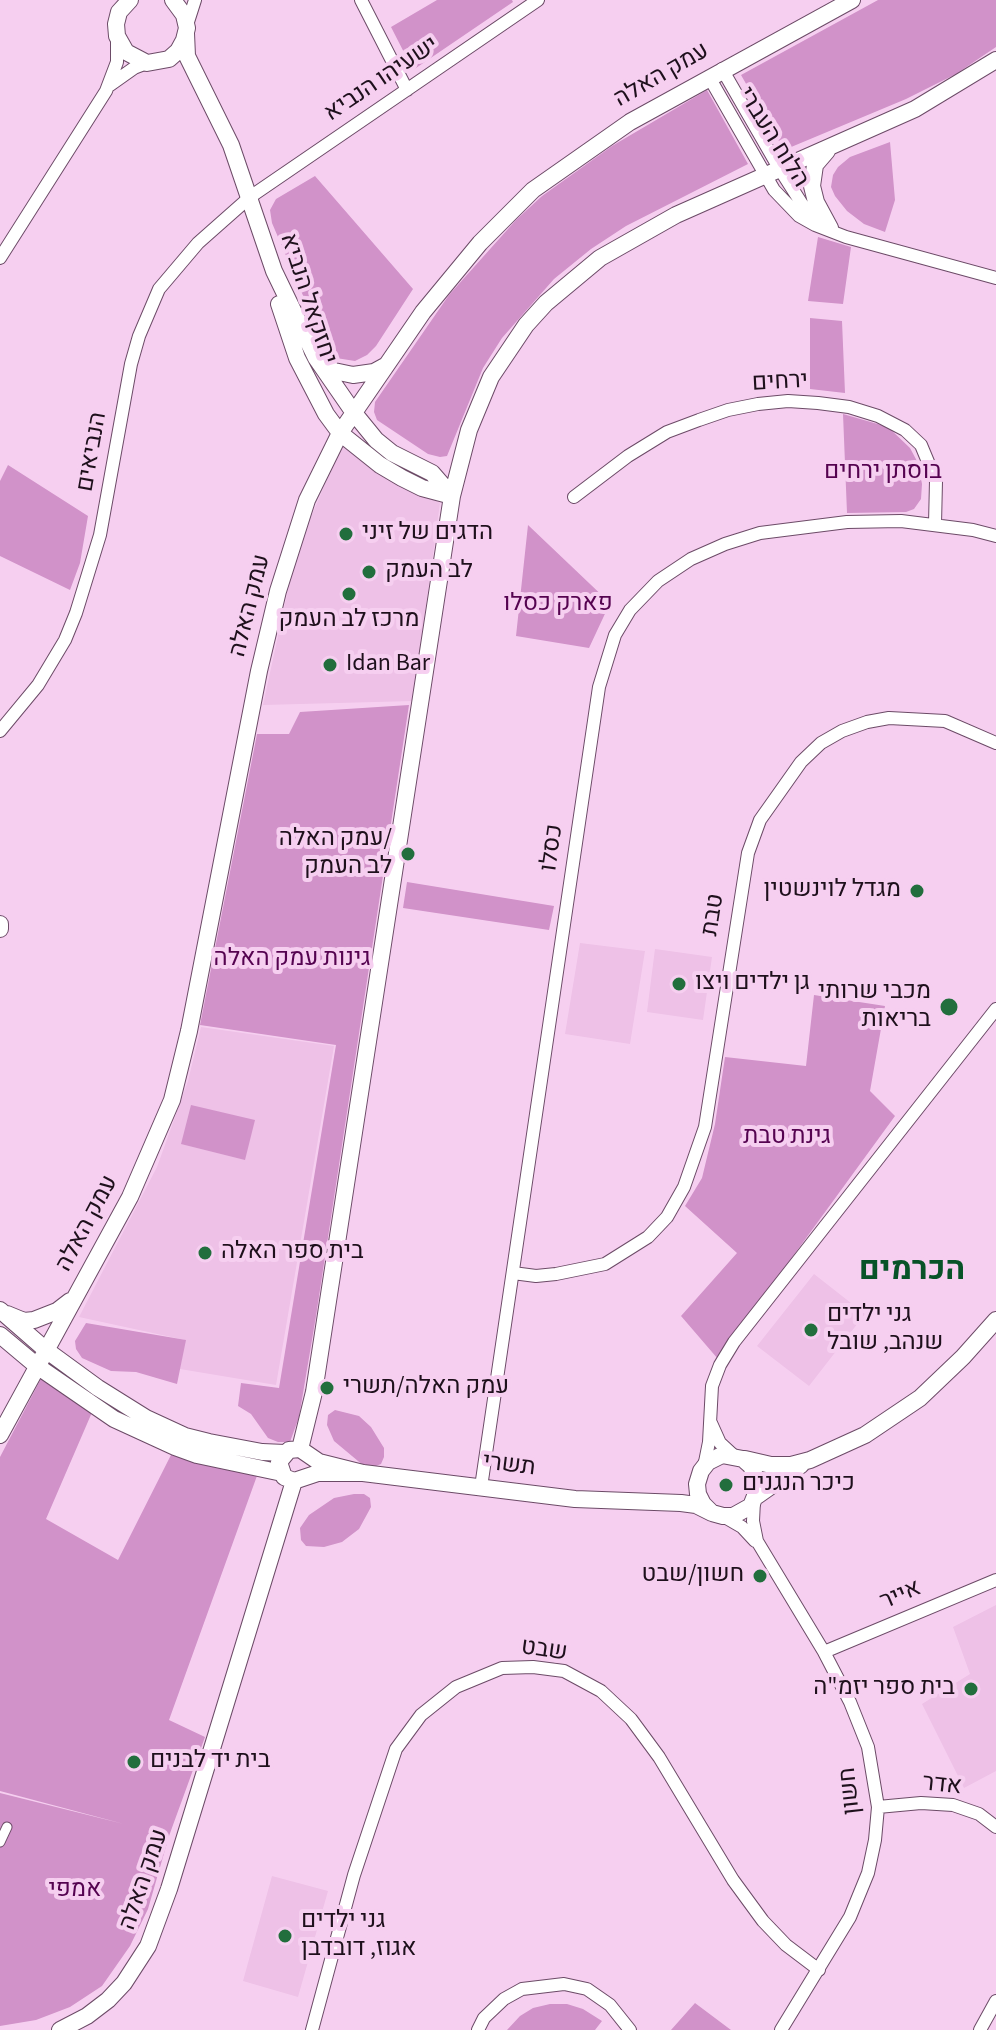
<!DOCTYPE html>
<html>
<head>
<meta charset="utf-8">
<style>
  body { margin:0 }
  canvas { display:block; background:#f6cff0 }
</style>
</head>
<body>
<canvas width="996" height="2030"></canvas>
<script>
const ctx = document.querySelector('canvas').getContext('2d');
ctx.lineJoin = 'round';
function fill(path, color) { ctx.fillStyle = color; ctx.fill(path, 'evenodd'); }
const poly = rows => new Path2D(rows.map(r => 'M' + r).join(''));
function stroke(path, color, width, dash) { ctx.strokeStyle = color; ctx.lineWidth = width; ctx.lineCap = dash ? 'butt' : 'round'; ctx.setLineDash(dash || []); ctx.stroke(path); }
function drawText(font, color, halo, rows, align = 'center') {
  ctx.font = font + ' "Source Sans 3",Heebo,sans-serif'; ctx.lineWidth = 8; ctx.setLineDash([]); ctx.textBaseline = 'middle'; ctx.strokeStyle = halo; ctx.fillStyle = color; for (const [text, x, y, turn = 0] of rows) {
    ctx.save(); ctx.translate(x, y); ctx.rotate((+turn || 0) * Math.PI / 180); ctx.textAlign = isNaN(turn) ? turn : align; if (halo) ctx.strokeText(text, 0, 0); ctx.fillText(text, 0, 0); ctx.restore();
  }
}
fill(poly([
  [342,445,440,503,413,701,263,705,291,576,304,533],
  [580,943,645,951,630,1044,565,1034],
  [655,949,712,957,703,1020,647,1012],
  [201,1027,334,1046,276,1385,180,1369,185,1340,79,1317,157,1167,188,1081],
  [814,1274,865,1314,809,1386,757,1346],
  [996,1605,996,1771,964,1788,922,1704,970,1674,953,1627],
  [272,1876,328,1891,298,1997,243,1981]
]), '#eec1e7');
fill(poly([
  [437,0,512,0,513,2,413,70,391,27],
  [878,0,996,0,996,47,956,74,906,99,784,150,741,75],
  [707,90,748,164,626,226,591,249,554,279,502,338,483,368,447,456,440,457,428,454,377,420,374,412,375,402,449,295,516,220,542,196,612,146],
  [890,142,895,200,885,232,864,224,847,211,835,196,831,187,833,175,838,167,850,157],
  [315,176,413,289,376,346,367,355,355,361,336,358,325,347,272,223,270,210,276,199],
  [818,237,851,247,843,304,808,301],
  [810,318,842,321,845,393,810,389],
  [843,414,888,427,910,448,918,463,922,484,921,499,914,509,906,512,847,513],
  [8,465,88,516,80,563,70,590,0,556,0,481],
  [528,525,610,603,589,648,516,636],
  [409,705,316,1316,299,1417,290,1442,278,1442,268,1438,251,1414,238,1406,241,1383,279,1388,336,1045,200,1025,257,734,289,734,300,712],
  [407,882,554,906,549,930,403,908],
  [814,995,885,1006,870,1091,895,1116,718,1359,681,1316,737,1253,685,1206,702,1178,715,1124,725,1057,806,1066],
  [191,1105,255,1120,245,1160,181,1144],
  [86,1323,186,1340,177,1384,136,1372,111,1371,82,1358,76,1349,75,1341],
  [45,1371,93,1410,46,1519,118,1560,175,1447,258,1473,169,1720,205,1737,169,1836,148,1909,130,1946,102,1986,70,2007,36,2020,0,2026,0,1793,124,1824,0,1791,0,1457],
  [335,1410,359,1416,371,1427,384,1448,384,1457,381,1464,371,1468,364,1466,334,1441,327,1425,328,1415],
  [354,1494,364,1494,370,1498,371,1507,359,1529,342,1542,324,1547,306,1546,301,1540,300,1528,309,1515,334,1498],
  [695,2003,731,2030,671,2030],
  [550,2004,567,2004,583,2009,602,2021,595,2030,507,2030,520,2016,533,2008]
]), '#d192c9');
const pedestrian = poly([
  [0,1842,7,1827]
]);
const minor = poly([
  [361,0,407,90],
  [187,25,195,0],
  [722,69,779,168,802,204,819,221],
  [709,77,774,190,799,216,815,225,846,237,996,278],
  [110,85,134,68,147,63],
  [0,258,106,91,117,62,117,38],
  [574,497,628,456,667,432,699,420,728,410,758,404,788,401,818,403,849,407,878,416,905,430,921,445,936,481,935,524],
  [0,731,38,685,65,640,76,613,100,535,131,364,139,336,159,289,198,243,250,197,538,0],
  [513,1273,536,1276,556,1274,605,1264,648,1237,667,1217,684,1187,705,1127,748,853,760,820,801,762,821,743,842,731,867,722,889,718,945,721,996,743],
  [711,1423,720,1443,733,1455],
  [704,1467,709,1442,712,1386,720,1365,734,1342,996,1009],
  [481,1487,599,687,615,635,630,610,658,581,691,559,725,544,760,533,847,522,901,521,973,530,996,536],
  [754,1501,753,1521,757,1541,824,1652,850,1702,868,1747,878,1807,875,1840,868,1873,850,1917,781,2030],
  [723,1516,742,1527,755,1541],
  [824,1652,996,1580],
  [878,1807,921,1803,953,1805,979,1814,996,1827],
  [312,2030,354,1875,396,1749,421,1715,456,1687,502,1668,533,1667,564,1671,601,1691,631,1719,659,1757,733,1880,763,1921,786,1945,819,1970],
  [478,2030,484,2018,504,1999,522,1989,564,1984,587,1989,610,2005,630,2030],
  [980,2030,996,2001]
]);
const tertiary = poly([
  [130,0,119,12,116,24,117,36,126,52,147,63,169,59,178,51,184,40,187,28,184,15,173,0],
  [186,33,187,56,231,145,274,271,316,358,354,413,376,440,392,453,432,473,452,496],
  [827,151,815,165,812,186,816,202,830,228],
  [279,304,297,358,326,414,340,433,380,465,402,478,422,488,452,496],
  [321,362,334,371,353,375,374,372,385,366],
  [0,924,0,929],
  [0,1310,46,1350,98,1388,146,1418,185,1436,209,1442,262,1452,285,1453],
  [7,1314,24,1321,34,1320,57,1311,70,1301],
  [0,1335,37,1366,114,1419,175,1447,197,1455,282,1473],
  [0,1435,130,1197,172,1100,189,1031,259,671,278,591,307,500,340,433,423,312,480,243,533,190,630,122,852,0],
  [300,1449,314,1392,452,496,469,430,491,377,526,325,546,303,600,258,676,215,915,109,996,60],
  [745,1459,771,1465,791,1465,810,1460,865,1435,920,1398,963,1357,996,1320],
  [363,1473,318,1473,294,1481,284,1477,279,1462,289,1450,300,1449,319,1462,363,1473,575,1499,681,1503,696,1505,712,1513,723,1516,733,1516,751,1506,759,1486,751,1466,743,1459,722,1455,708,1462,701,1471,697,1484,698,1494,703,1504,712,1513],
  [757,1496,801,1465],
  [60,2030,87,2016,108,2000,124,1983,148,1946,169,1889,294,1481]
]);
stroke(pedestrian, '#6c4b67', 11);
stroke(minor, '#6c4b67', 14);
stroke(tertiary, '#6c4b67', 18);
stroke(pedestrian, '#fff', 9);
stroke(minor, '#fff', 12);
stroke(tertiary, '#fff', 16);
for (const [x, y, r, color] of [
  [346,534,8,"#226e3d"],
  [369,572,8,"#226e3d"],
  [349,594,8,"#226e3d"],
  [330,665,8,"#226e3d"],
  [408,854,8,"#226e3d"],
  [917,891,8,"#226e3d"],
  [679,984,8,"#226e3d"],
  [949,1007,10,"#226e3d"],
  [205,1253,8,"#226e3d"],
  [811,1330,8,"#226e3d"],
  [327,1388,8,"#226e3d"],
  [726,1485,8,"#226e3d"],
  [760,1576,8,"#226e3d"],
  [971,1689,8,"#226e3d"],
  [134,1762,8,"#226e3d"],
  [285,1936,8,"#226e3d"]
]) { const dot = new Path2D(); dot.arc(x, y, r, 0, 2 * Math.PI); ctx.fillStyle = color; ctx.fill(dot); stroke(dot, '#f6cff0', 3); }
drawText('24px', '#1e101c', '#f6cff0', [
  ["עמק האלה",662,76,-30],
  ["ישעיהו הנביא",382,80,-34],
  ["הלוח העברי",772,138,58],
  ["יחזקאל הנביא",307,299,72],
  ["ירחים",780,383,-3],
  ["הנביאים",93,452,-80],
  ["עמק האלה",251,606,-76],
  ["כסלו",553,848,-82],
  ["טבת",714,915,-81],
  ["עמק האלה",88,1224,-62],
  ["תשרי",509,1466,7],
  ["אייר",901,1596,-23],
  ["שבט",544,1651,8],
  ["אדר",942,1786,6],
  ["חשון",851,1791,-96],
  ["עמק האלה",145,1880,-71]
]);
drawText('24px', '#550350', '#f6cff0', [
  ["בוסתן ירחים",883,473],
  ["פארק כסלו",558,605],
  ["גינות עמק האלה",292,960],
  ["גינת טבת",787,1138],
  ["אמפי",75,1891]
]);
drawText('24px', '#1e101c', '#f6cff0', [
  ["הדגים של זיני",362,534],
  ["לב העמק",385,572],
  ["מרכז לב העמק",349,621,"center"],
  ["Idan Bar",346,665],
  ["עמק האלה/",392,840,"right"],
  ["לב העמק",392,868,"right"],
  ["מגדל לוינשטין",901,891,"right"],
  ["גן ילדים ויצו",695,984],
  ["מכבי שרותי",931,993,"right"],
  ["בריאות",931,1021,"right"],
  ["בית ספר האלה",221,1253],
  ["גני ילדים",827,1316],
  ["שנהב, שובל",827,1344],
  ["עמק האלה/תשרי",343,1388],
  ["כיכר הנגנים",742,1485],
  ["חשון/שבט",744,1576,"right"],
  ["בית ספר יזמ\"ה",955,1689,"right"],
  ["בית יד לבנים",150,1762],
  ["גני ילדים",301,1922],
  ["אגוז, דובדבן",301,1950]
], 'left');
drawText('bold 32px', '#085328', '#f6cff0', [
  ["הכרמים",912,1272]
]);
</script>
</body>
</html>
